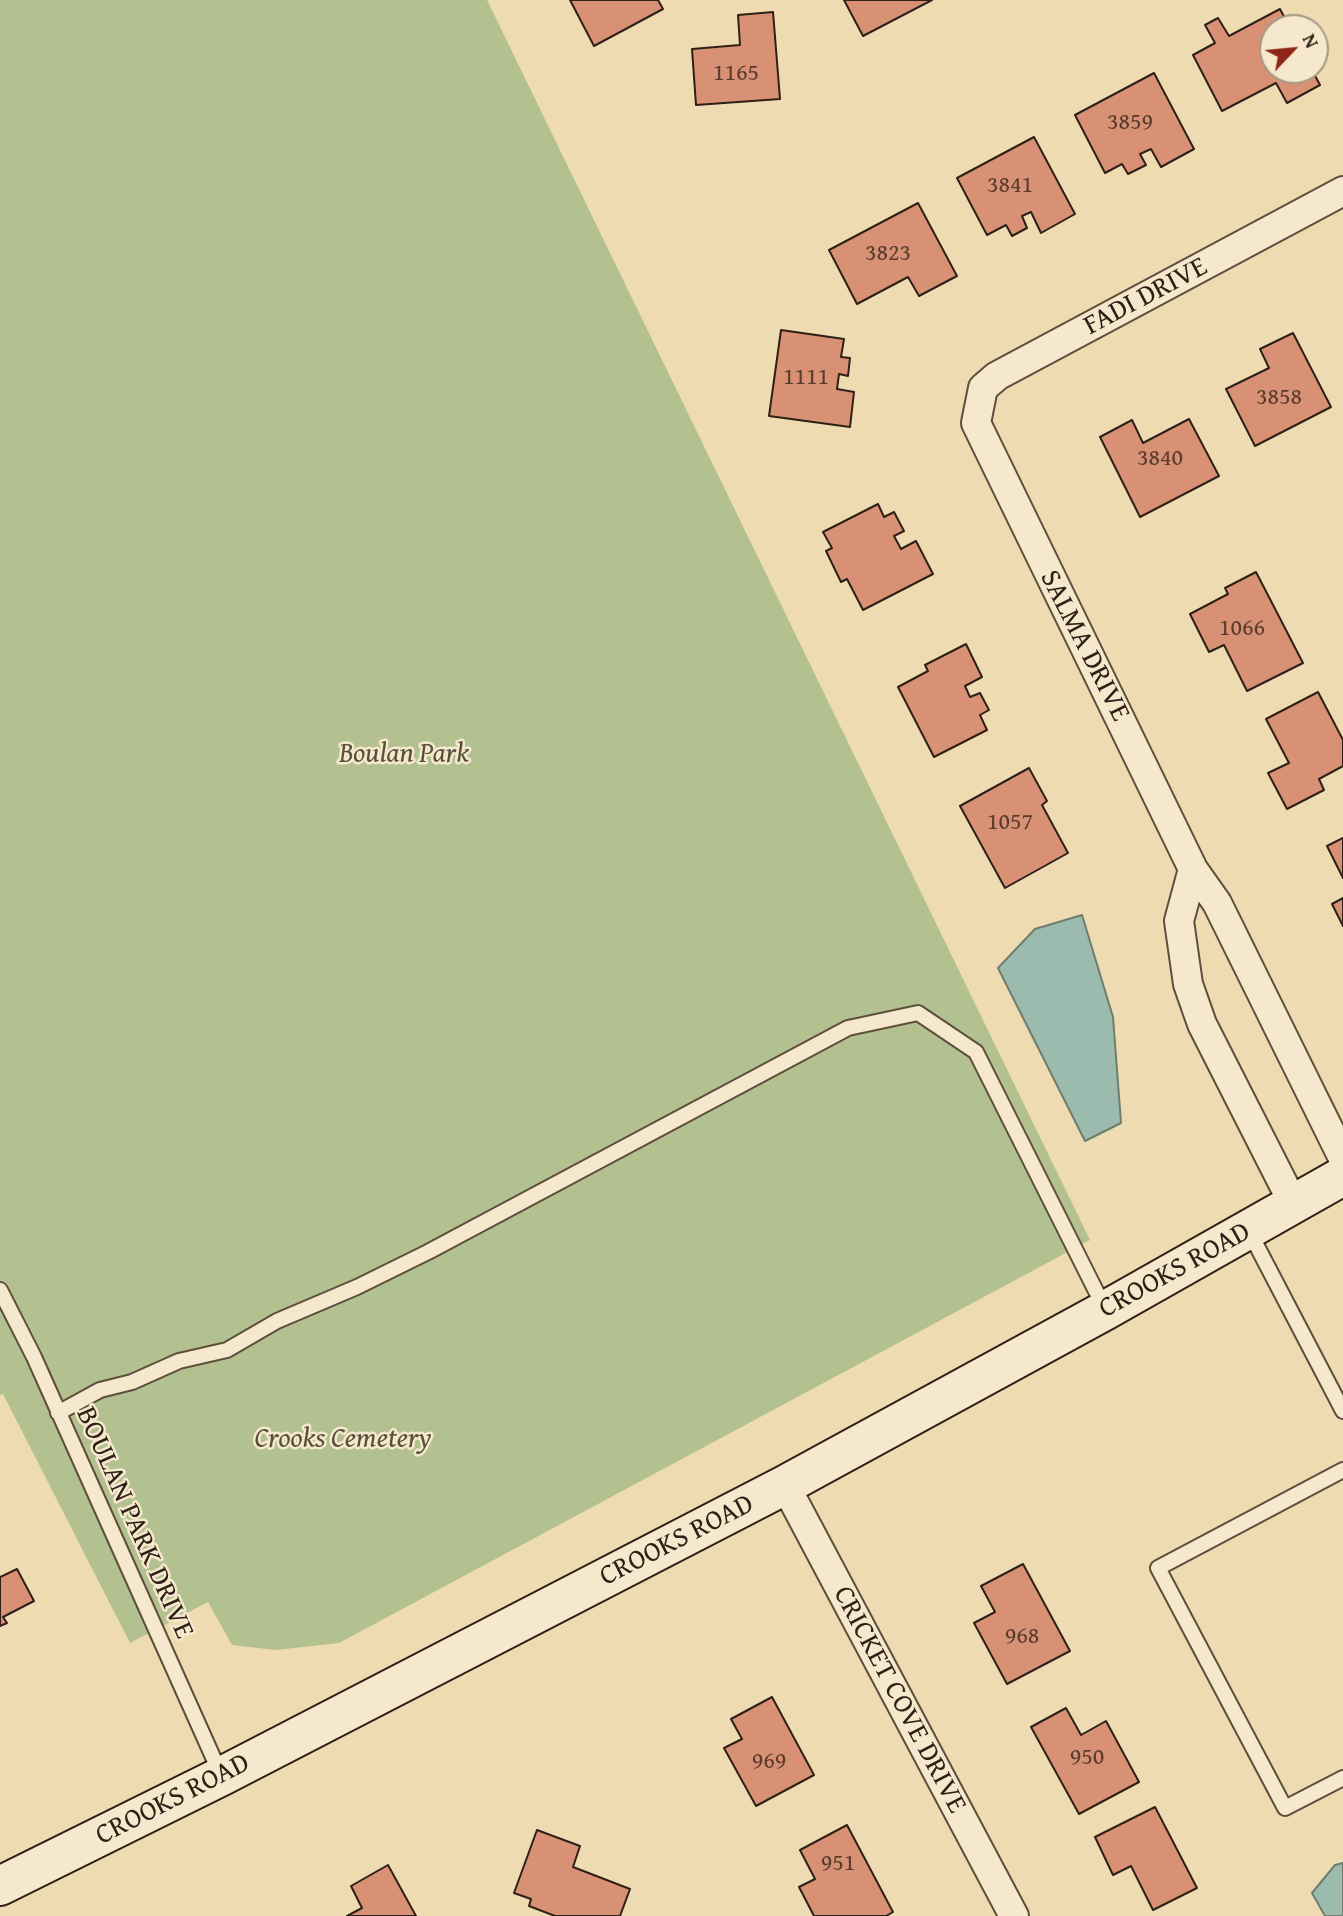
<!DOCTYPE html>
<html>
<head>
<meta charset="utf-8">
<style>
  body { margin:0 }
  #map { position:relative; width:1343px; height:1916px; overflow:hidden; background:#efdbb2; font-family:"Gentium Book Plus",serif }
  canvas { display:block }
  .north { position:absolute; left:1259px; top:14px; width:70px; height:70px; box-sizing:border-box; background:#f5e8cd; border:2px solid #a59884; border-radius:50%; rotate:64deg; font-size:19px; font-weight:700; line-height:28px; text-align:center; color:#2e2016 }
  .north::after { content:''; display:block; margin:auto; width:24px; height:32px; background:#8f2418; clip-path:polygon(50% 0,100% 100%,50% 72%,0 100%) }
</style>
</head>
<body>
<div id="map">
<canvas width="1343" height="1916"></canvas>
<div class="north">N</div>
</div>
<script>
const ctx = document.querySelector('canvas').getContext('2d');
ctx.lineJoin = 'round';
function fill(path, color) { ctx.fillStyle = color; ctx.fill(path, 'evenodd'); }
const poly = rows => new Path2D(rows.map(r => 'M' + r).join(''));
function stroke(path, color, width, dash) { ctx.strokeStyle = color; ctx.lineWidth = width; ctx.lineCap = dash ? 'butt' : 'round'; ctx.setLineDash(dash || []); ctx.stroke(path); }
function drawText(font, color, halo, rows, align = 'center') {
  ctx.font = font + ' "Gentium Book Plus",serif'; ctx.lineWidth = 5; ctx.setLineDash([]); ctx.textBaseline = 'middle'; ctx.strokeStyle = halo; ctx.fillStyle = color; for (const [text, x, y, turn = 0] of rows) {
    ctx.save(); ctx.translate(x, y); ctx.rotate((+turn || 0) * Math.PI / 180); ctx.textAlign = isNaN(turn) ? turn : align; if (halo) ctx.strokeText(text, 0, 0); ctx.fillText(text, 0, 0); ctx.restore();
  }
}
fill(poly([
  [0,0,487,0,1090,1240,339,1643,276,1650,232,1645,208,1602,130,1643,3,1394,0,1395]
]), '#b3c191');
const water = poly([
  [1082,915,1113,1017,1121,1123,1085,1141,998,968,1035,929,1082,915],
  [1343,1863,1343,1916,1325,1916,1312,1893,1335,1865,1343,1863]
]);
fill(water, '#9abbae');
stroke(water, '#6f7d71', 2);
const building = poly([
  [570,0,658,0,663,9,594,46,570,0],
  [844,0,932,0,863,36,844,0],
  [1280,9,1290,28,1273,28,1273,70,1312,70,1320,85,1287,103,1276,83,1222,111,1193,55,1215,43,1205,25,1218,18,1229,36,1280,9],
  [773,12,780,99,696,105,692,49,740,45,738,15,773,12],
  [1154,73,1194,149,1161,167,1151,149,1140,154,1146,165,1128,174,1122,164,1105,173,1075,115,1154,73],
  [1034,137,1075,214,1041,233,1031,212,1022,216,1027,228,1012,236,1006,225,987,235,957,178,1034,137],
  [918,203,957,276,919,296,908,277,857,304,829,250,918,203],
  [781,330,844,339,841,357,850,358,848,376,839,374,837,389,854,392,850,427,769,416,781,330],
  [1293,333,1331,407,1255,446,1226,389,1269,368,1260,349,1293,333],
  [1189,419,1219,476,1140,517,1100,437,1132,420,1143,443,1189,419],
  [878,504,884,517,894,512,904,531,894,536,901,549,916,541,933,574,863,610,847,579,841,582,826,551,832,548,823,532,878,504],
  [1256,572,1303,663,1247,691,1224,645,1209,652,1190,614,1228,594,1225,588,1256,572],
  [966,644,982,677,965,686,970,697,980,693,989,710,980,715,987,730,934,757,898,687,928,671,925,665,966,644],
  [1318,692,1343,740,1343,766,1319,779,1324,790,1287,809,1268,773,1289,763,1266,719,1318,692],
  [1029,768,1047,801,1042,805,1068,853,1005,888,960,806,1029,768],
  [1343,838,1343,878,1327,846,1343,838],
  [1343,898,1343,926,1332,904,1343,898],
  [1023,1564,1070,1651,1007,1684,974,1623,995,1612,981,1586,1023,1564],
  [17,1569,34,1601,3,1617,7,1623,0,1626,0,1577,17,1569],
  [772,1697,814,1775,756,1806,724,1748,742,1739,731,1719,772,1697],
  [1066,1708,1081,1735,1106,1721,1139,1782,1079,1814,1031,1727,1066,1708],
  [1155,1807,1197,1888,1153,1910,1131,1866,1113,1875,1095,1837,1155,1807],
  [847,1825,893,1912,886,1916,814,1916,799,1887,815,1879,800,1850,847,1825],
  [537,1830,580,1846,573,1867,630,1889,620,1916,555,1916,529,1906,531,1899,514,1893,537,1830],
  [388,1865,416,1916,347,1916,362,1908,351,1886,388,1865]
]);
fill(building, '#d99176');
stroke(building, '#2e2016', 2);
const service = poly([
  [1249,1231,1343,1411],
  [0,1290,34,1357,221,1775],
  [58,1413,100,1390,132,1382,179,1361,227,1350,277,1321,357,1287,428,1252,848,1028,918,1013,976,1052,1105,1309],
  [1343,1470,1158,1568,1285,1808,1343,1778]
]);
const minor = poly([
  [1343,191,997,376,983,388,976,423,1193,869,1217,903,1343,1158],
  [1193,869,1179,921,1188,984,1202,1024,1293,1203],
  [785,1485,1014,1916]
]);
const secondary = poly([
  [0,1886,222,1776,785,1485,1106,1310,1343,1176]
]);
stroke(service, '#5e4f3d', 18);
stroke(minor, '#5e4f3d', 32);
stroke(secondary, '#2e2016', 42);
stroke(service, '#f5e8cd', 14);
stroke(minor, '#f5e8cd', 28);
stroke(secondary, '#f5e8cd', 38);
drawText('24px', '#593c2e', null, [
  ["1165",736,74],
  ["3859",1130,123],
  ["3841",1010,186],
  ["3823",888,254],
  ["1111",806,378],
  ["3858",1279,398],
  ["3840",1160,459],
  ["1066",1242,629],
  ["1057",1010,823],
  ["968",1022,1637],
  ["950",1087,1758],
  ["969",769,1762],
  ["951",838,1864]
]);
drawText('28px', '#2e2016', '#f5e8cd', [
  ["FADI DRIVE",1146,297,-28],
  ["SALMA DRIVE",1084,646,63],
  ["CROOKS ROAD",1175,1271,-29],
  ["BOULAN PARK DRIVE",134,1523,66],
  ["CROOKS ROAD",677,1541,-27],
  ["CRICKET COVE DRIVE",899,1700,62],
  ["CROOKS ROAD",173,1800,-27]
]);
drawText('italic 28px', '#56503b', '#f5e8cd', [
  ["Boulan Park",404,755],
  ["Crooks Cemetery",343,1440]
]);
</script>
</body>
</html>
